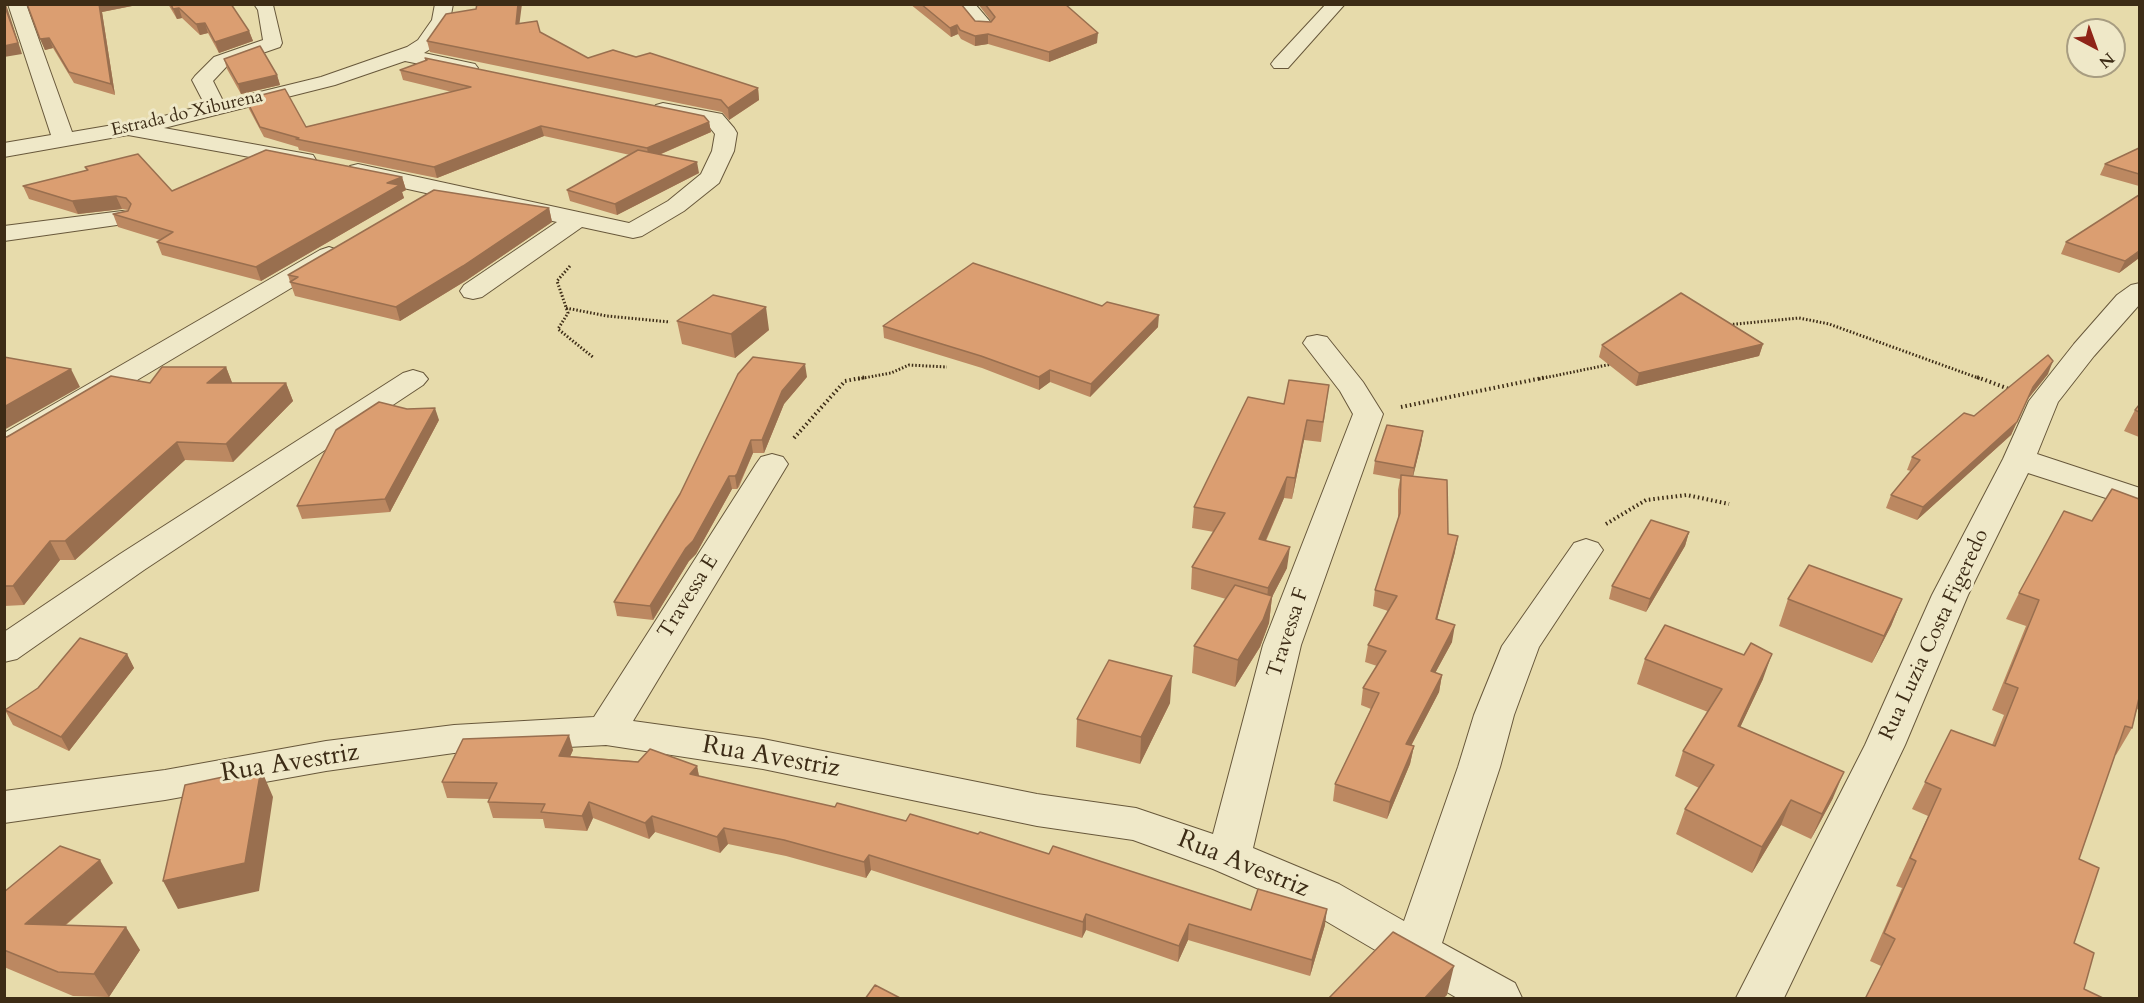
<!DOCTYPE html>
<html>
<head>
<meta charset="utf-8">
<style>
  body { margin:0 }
  #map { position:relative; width:2144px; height:1003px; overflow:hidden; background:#e7dbab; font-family:Cardo,serif }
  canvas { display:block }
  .frame { position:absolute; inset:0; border:6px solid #3d2c16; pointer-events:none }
  .north { position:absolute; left:2066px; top:18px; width:60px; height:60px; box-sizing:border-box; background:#efe8c8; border:2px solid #a89d81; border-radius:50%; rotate:139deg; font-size:16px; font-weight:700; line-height:24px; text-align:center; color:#3d2c16 }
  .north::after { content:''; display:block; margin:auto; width:21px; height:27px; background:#8f2418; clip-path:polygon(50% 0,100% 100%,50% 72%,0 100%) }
</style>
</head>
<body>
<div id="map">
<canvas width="2144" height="1003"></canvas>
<div class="frame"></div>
<div class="north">N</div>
</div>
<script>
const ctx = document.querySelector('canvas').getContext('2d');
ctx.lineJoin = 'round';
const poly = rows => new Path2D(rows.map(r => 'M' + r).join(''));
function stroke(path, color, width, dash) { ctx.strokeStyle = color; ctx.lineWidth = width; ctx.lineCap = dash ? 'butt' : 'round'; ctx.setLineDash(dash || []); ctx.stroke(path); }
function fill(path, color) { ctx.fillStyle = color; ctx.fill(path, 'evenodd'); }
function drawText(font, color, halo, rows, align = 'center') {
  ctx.font = font + ' Cardo,serif'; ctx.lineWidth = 6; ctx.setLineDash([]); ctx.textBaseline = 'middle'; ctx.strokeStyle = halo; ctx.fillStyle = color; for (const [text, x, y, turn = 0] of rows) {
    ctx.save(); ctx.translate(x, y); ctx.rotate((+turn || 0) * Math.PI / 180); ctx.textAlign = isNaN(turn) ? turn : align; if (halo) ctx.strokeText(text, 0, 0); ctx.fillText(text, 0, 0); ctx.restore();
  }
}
const street = poly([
  [8,4,26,4,72,132,160,117,205,105,192,80,195,76,214,57,263,40,258,10,254,4,273,5,282,43,280,47,228,65,213,81,223,101,321,77,407,47,418,40,432,20,435,4,453,4,450,20,432,48,424,53,475,64,478,68,475,72,468,74,405,61,335,85,164,128,313,155,316,160,313,165,305,167,128,135,4,157,4,143,51,135,8,4],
  [956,4,975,4,993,25,991,29,977,29,956,4],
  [1326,4,1345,4,1288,68,1274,68,1271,64,1274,60,1326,4],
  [663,103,722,114,734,128,737,133,734,151,719,183,684,211,642,236,633,238,582,227,482,297,473,299,464,297,460,291,464,285,557,222,358,178,350,176,347,171,350,166,358,164,629,223,668,201,701,174,712,151,715,134,707,124,656,113,652,109,656,105,663,103],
  [122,211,131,213,134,218,131,223,4,241,4,226,122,211],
  [329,247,338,250,342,255,338,260,15,453,4,455,4,433,320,250,329,247],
  [2140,283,2140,304,2094,356,2058,402,2037,454,2140,488,2140,509,2028,473,1968,595,1905,745,1784,998,1736,998,1865,745,1932,595,2003,459,2029,401,2074,344,2117,295,2131,285,2140,283],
  [1317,335,1327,337,1363,382,1383,414,1301,645,1253,848,1339,884,1404,921,1458,767,1474,715,1502,646,1574,543,1586,539,1598,543,1603,550,1539,647,1514,715,1500,767,1442,943,1515,983,1522,998,1457,998,1307,910,1213,869,1133,840,1037,826,763,769,606,745,454,753,326,771,165,800,4,823,4,791,165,770,326,741,454,725,594,717,756,464,761,457,772,454,783,457,788,464,633,721,763,739,1037,794,1136,808,1213,834,1263,645,1353,414,1340,391,1303,343,1307,337,1317,335],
  [413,370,423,373,428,379,423,385,144,570,17,659,4,662,4,632,120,554,403,373,413,370]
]);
stroke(street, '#68583b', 2);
stroke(poly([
  [570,266,557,281,568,313,558,329,594,358],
  [566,308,607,316,670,322],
  [1726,325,1799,318,1829,324,1981,379],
  [858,379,891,373,909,365,947,367],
  [1539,379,1612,364]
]), '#3d2c16', 3, [1.5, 2]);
stroke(poly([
  [1977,377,2009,389],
  [1401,407,1547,377],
  [794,438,845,381,866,377],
  [1606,524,1646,500,1687,495,1729,504]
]), '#3d2c16', 4, [1.5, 3]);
fill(street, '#efe8c8');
fill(poly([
  [27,4,142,4,102,12,115,95,74,83,53,48,45,50],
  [168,4,231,4,249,31,253,41,219,53,208,33,200,35,182,18,177,19],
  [910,4,961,4,975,21,991,22,991,21,978,4,1065,4,1097,43,1049,62,988,44,975,46,961,39,958,34,951,37],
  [520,23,540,32,588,58,636,57,758,88,759,100,729,120,722,112,430,52,427,41],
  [425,58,709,122,711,132,659,155,699,173,617,215,570,201,567,190,630,155,544,136,437,178,299,150,298,147,264,137,249,109,246,99,306,127,452,92,403,80,400,70,425,61],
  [224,59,277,75,280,85,241,94,227,69],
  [2139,148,2139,186,2100,175,2105,164],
  [85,167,172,191,402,177,406,190,402,192,404,198,261,281,162,255,157,242,160,240,118,227,113,214,128,210,122,209,78,214,29,199,23,186,87,171],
  [549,208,552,222,467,280,400,321,295,296,290,282,288,275],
  [2066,242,2139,258,2119,273,2061,254],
  [677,321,769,330,735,358,682,344],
  [883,326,1158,327,1090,397,1050,382,1039,390,982,368,884,338],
  [1763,344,1759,356,1636,386,1599,357,1602,345],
  [226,367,232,383,286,383,293,401,233,462,185,460,75,560,60,560,24,605,4,606,4,437,150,383],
  [2048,374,2027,400,2011,435,1917,520,1886,508,1891,495,1911,471,1907,470,1912,457,1974,416],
  [807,377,784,404,764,453,753,453,739,487,737,489,732,489,696,554,689,561,653,620,617,616,614,602,680,494],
  [1329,385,1321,442,1304,440,1292,499,1284,498,1266,541,1287,568,1272,597,1269,623,1260,647,1235,687,1192,673,1194,646,1226,599,1191,589,1192,567,1214,532,1192,528,1194,507,1284,404],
  [2139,405,2139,437,2124,431,2135,410],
  [439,420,390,512,302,519,297,506],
  [1423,431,1421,444,1413,476,1448,534,1455,552,1437,619,1452,642,1435,673,1442,675,1439,692,1411,746,1414,746,1410,764,1387,819,1333,801,1335,784,1371,709,1361,705,1363,688,1377,666,1365,662,1368,645,1388,611,1373,606,1375,590,1398,520,1398,490,1400,479,1373,474,1375,461],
  [2139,499,2139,710,2137,709,2132,728,2116,755,2115,755,2079,859,2074,943,2084,989,1881,966,1870,961,1902,888,1896,886,1928,816,1912,809,1951,730,1992,745,2004,715,1992,710,2026,626,2006,619,2019,593,2092,521],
  [1689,532,1685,546,1646,612,1609,599,1612,586],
  [1788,599,1902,599,1891,626,1872,663,1779,626],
  [127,654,134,668,69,751,13,725,5,710],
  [1645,659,1763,679,1740,727,1833,798,1811,839,1781,825,1752,873,1676,834,1685,809,1699,788,1675,776,1683,751,1708,712,1637,684],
  [1170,703,1140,764,1076,747,1077,719],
  [573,750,570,756,697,766,699,776,835,807,978,834,1251,910,1325,925,1310,976,1188,940,1178,962,1086,930,1082,938,871,870,866,878,786,856,728,844,720,853,655,832,649,839,593,818,587,831,545,828,543,819,493,818,488,802,490,799,447,798,442,782],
  [113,883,66,925,140,950,109,997,73,996,4,967,4,892]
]), '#bc8861');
fill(poly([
  [5,4,6,4,22,54,4,57],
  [99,4,142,4,102,12,115,95,111,84],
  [518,4,522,4,518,35,516,24],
  [179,8,182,18,177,19,173,9],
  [205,23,208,33,200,35,196,24],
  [957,25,958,34,951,37,950,28],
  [249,31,253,41,219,53,215,42],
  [1098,33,1097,43,1049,62,1049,52],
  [988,34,988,44,975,46,975,36],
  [49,38,53,48,45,50,40,39],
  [277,75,280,85,241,94,238,84],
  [758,88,759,100,729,120,728,108],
  [709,122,711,132,649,159,647,148],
  [541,126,544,136,437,178,434,167],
  [697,162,699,173,617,215,615,204],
  [402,177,406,190,402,192,404,198,261,281,256,267,387,183],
  [116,196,122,209,78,214,72,201],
  [549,208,552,222,467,280,400,321,396,307],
  [2139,251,2139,258,2119,273,2125,261],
  [766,307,769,330,735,358,731,334],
  [1159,315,1158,327,1090,397,1091,384],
  [1763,344,1759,356,1636,386,1639,373],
  [2053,361,2048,374,2027,400,2011,435,1917,520,1923,507],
  [805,364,807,377,784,404,764,453,762,440,782,391],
  [226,367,233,385,207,383],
  [71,369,80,387,4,430,4,407],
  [1050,370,1050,382,1039,390,1039,377],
  [286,383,293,401,233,462,226,444],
  [435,408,439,420,390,512,385,499],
  [1307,420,1304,440,1292,499,1295,478],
  [1423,431,1421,444,1412,481,1414,468],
  [751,440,753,453,737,489,735,476],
  [177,442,185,460,75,560,65,541],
  [729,476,732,489,696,554,689,561,653,620,650,606],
  [1287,477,1284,498,1257,560,1259,539],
  [1689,532,1685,546,1646,612,1650,599],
  [1458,536,1455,552,1433,635,1436,619],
  [50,541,60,560,24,605,13,586],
  [1290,547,1287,568,1272,597,1269,623,1260,647,1235,687,1238,660,1266,609,1268,588],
  [1902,599,1891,626,1872,663,1884,636],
  [1455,625,1452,642,1427,688,1431,671],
  [127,654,134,668,69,751,61,737],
  [1772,654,1763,679,1729,751,1738,726],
  [1442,675,1439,692,1403,761,1406,744],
  [1172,676,1170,703,1140,764,1141,737],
  [569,735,573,750,564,771,559,756],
  [1414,746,1410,764,1387,819,1390,802],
  [697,766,700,782,690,774],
  [261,769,273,797,259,891,178,909,163,881],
  [1844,772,1833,798,1811,839,1822,814],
  [1791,800,1781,825,1752,873,1762,847],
  [589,802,593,818,587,831,582,816],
  [652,816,655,832,649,839,645,823],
  [724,828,728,844,720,853,717,837],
  [869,855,871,870,866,878,864,862],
  [100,860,113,883,40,947,25,924],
  [1327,909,1325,925,1310,976,1312,960],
  [1086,914,1086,930,1082,938,1083,922],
  [1189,924,1188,940,1178,962,1179,946],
  [126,927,140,950,109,997,94,974],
  [1454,966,1447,995,1443,999,1424,999]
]), '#996f4f');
const building = poly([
  [4,4,18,43,4,46,4,4],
  [27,4,99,4,111,84,69,72,49,38,40,39,27,4],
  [171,4,231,4,249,31,215,42,205,23,196,24,179,8,173,9,171,4],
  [477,4,518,4,516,24,537,21,540,32,588,58,613,50,636,57,650,53,758,88,728,108,721,100,427,41,446,14,476,9,477,4],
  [921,4,961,4,975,21,991,22,995,17,985,4,1065,4,1098,33,1049,52,988,34,975,36,960,30,957,25,950,28,921,4],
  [260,46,277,75,238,84,224,59,260,46],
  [425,58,704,116,709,122,647,148,541,126,434,167,296,139,299,138,260,127,246,99,285,89,306,127,471,87,400,70,427,60,425,58],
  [2139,148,2139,174,2105,164,2139,148],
  [266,150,402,177,387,183,400,185,256,267,157,242,173,232,113,214,128,211,131,204,126,198,116,196,72,201,23,186,88,170,85,167,138,154,172,191,266,150],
  [638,150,697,162,615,204,567,190,638,150],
  [434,190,549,208,463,266,396,307,290,282,298,277,288,275,434,190],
  [2139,195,2139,251,2125,261,2066,242,2139,195],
  [973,263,1102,306,1107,302,1159,315,1091,384,1050,370,1039,377,981,356,883,326,973,263],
  [1681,293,1763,344,1639,373,1602,345,1681,293],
  [713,295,766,307,731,334,677,321,713,295],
  [2048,355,2053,361,2033,387,2017,422,1923,507,1891,495,1920,460,1912,457,1964,413,1974,416,2048,355],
  [4,357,71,369,4,407,4,357],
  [753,357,805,364,782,391,762,440,751,440,737,474,735,476,729,476,693,541,686,548,650,606,614,602,680,494,738,374,753,357],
  [162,367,226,367,207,383,286,383,226,444,177,442,65,541,50,541,13,586,4,586,4,437,7,437,111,376,150,383,162,367],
  [1289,380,1329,385,1323,422,1307,420,1295,478,1287,477,1259,539,1290,547,1268,588,1192,567,1225,513,1194,507,1248,397,1284,404,1289,380],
  [379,402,407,409,435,408,385,499,297,506,336,430,379,402],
  [2139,405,2139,412,2135,410,2139,405],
  [1387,425,1423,431,1414,468,1375,461,1387,425],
  [1401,475,1447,480,1448,534,1458,536,1436,619,1455,625,1431,671,1442,675,1406,744,1414,746,1390,802,1335,784,1379,693,1363,688,1386,651,1368,645,1397,596,1375,590,1400,513,1401,475],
  [2112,489,2139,499,2139,698,2132,728,2125,726,2079,859,2099,868,2074,943,2094,953,2084,989,2105,999,1865,999,1895,939,1884,933,1916,861,1910,858,1941,789,1925,782,1951,730,1995,746,2018,688,2005,683,2039,600,2019,593,2064,511,2092,521,2112,489],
  [1651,520,1689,532,1650,599,1612,586,1651,520],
  [1809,565,1902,599,1884,636,1788,599,1809,565],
  [1235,585,1272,596,1263,620,1238,660,1194,646,1235,585],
  [1665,625,1744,655,1751,643,1772,654,1738,726,1844,772,1822,814,1791,800,1762,847,1685,809,1714,765,1683,751,1722,689,1645,659,1665,625],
  [80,638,127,654,61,737,5,710,38,688,80,638],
  [1109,660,1172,676,1141,737,1077,719,1109,660],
  [569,735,559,756,638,762,650,749,697,766,690,774,835,807,837,803,906,821,910,814,978,834,980,832,1049,854,1053,846,1251,910,1258,889,1327,909,1312,960,1189,924,1179,946,1086,914,1083,922,869,855,864,862,784,840,724,828,717,837,652,816,645,823,589,802,582,816,541,812,545,804,488,802,497,783,442,782,463,739,569,735],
  [261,769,245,863,163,881,185,785,261,769],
  [60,846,100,860,25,924,126,927,94,974,58,972,4,950,4,892,60,846],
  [1393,932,1454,966,1424,999,1328,999,1393,932],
  [875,985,902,999,865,999,875,985]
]);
fill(building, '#db9e71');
stroke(building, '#996f4f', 1.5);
drawText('18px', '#3d2c16', '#efe8c8', [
  ["Estrada do Xiburena",187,114,-13]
]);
drawText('21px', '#3d2c16', '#efe8c8', [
  ["Travessa E",689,597,-58],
  ["Travessa F",1289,633,-72],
  ["Rua Luzia Costa Figeredo",1935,635,-65]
]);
drawText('26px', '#3d2c16', '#efe8c8', [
  ["Rua Avestriz",771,758,10],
  ["Rua Avestriz",290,764,-9],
  ["Rua Avestriz",1243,865,22]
]);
</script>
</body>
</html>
